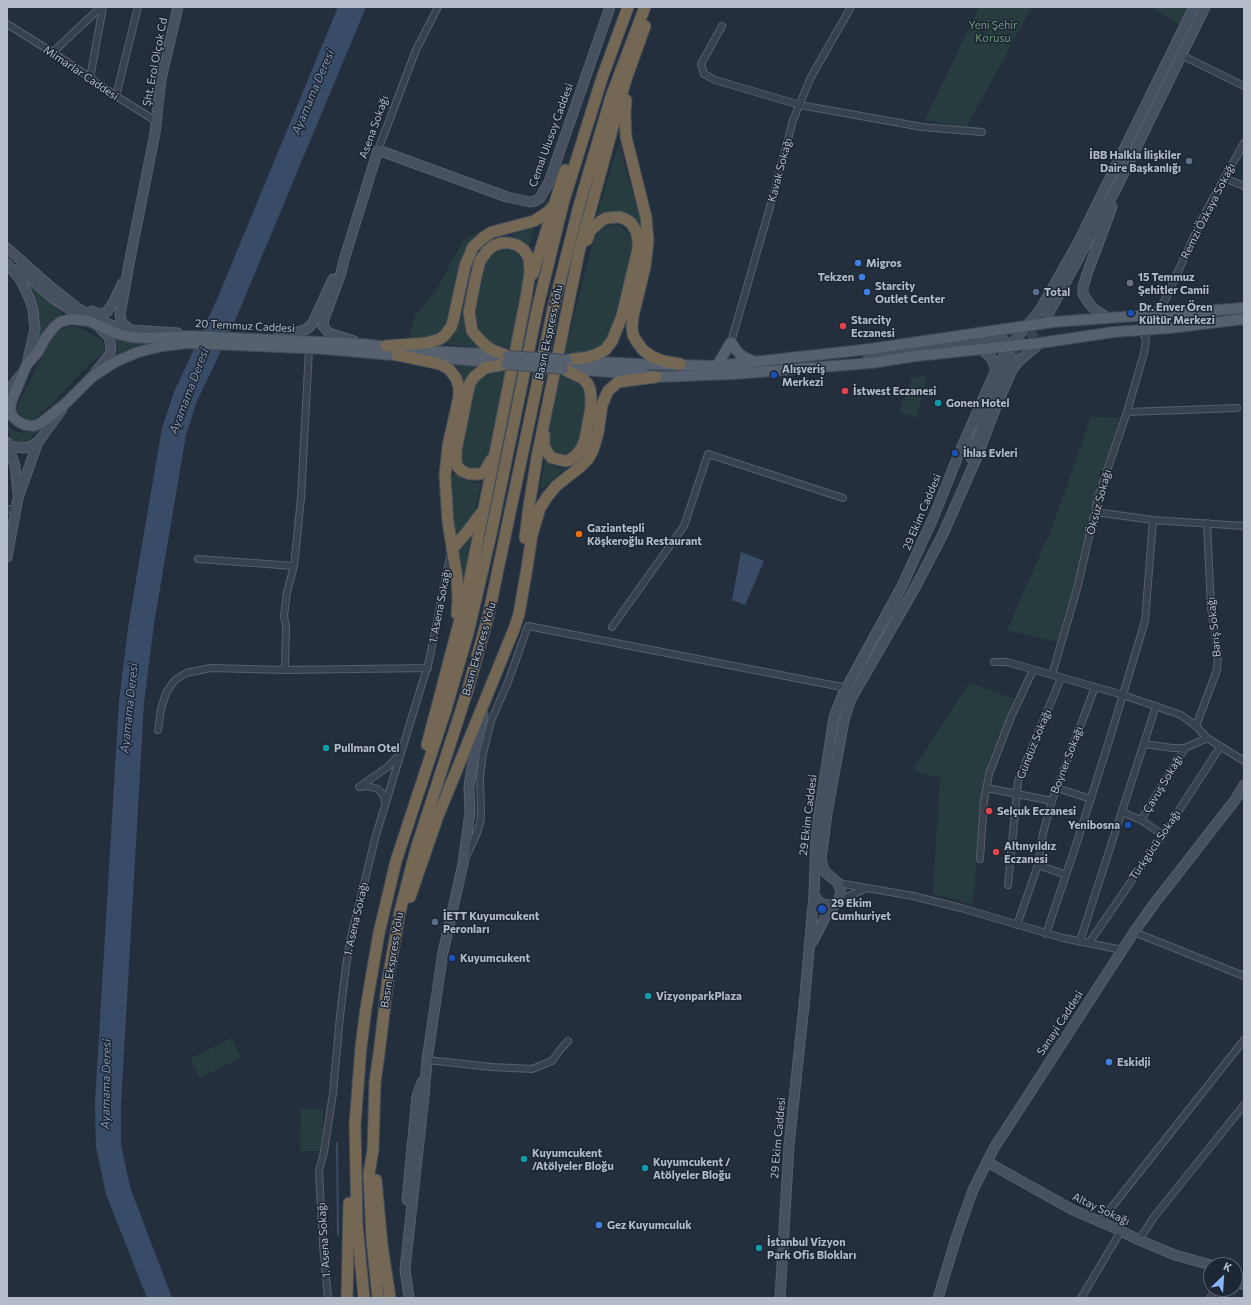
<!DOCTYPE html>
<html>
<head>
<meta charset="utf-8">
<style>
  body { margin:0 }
  #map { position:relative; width:1251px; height:1305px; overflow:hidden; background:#242f3e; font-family:Commissioner,sans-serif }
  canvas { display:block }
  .frame { position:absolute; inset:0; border:8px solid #b4bcc9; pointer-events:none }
  .north { position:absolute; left:1203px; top:1257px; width:40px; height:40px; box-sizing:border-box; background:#1d2633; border:1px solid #59626f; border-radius:50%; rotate:25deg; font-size:11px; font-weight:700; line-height:16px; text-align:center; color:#b4bcc9 }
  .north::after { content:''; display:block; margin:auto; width:14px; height:18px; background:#8ab4f8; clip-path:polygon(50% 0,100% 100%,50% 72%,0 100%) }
</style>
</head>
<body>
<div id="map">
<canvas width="1251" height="1305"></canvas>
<div class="frame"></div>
<div class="north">K</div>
</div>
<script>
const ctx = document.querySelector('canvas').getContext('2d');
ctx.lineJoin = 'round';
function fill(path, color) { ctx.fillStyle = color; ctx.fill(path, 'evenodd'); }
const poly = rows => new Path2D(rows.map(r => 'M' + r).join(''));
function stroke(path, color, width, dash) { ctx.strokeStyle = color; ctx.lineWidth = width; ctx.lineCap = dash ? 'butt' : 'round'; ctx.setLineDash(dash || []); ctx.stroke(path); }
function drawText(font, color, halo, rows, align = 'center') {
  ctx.font = font + ' Commissioner,sans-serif'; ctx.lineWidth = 3; ctx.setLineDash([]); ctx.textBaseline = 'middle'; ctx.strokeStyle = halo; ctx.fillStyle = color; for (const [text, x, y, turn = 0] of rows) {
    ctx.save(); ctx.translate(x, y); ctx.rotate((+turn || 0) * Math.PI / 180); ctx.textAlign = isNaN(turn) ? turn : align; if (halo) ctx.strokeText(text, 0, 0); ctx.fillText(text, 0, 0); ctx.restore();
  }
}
fill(poly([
  [979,7,1032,7,969,122,967,128,925,120],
  [1150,7,1189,7,1181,25],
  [619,142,626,171,638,211,643,233,636,220,619,211,604,212,597,215],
  [614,224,621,226,627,232,631,238,632,245,631,256,613,324,607,339,599,347,586,354,564,355,591,249,595,237,602,227],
  [535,225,529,247,513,239,514,231],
  [488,229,477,237,445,328,428,337,409,338,415,316,435,292,463,241,474,234],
  [502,249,513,251,519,255,523,262,524,267,525,274,511,350,493,346,479,332,476,325,474,315,487,262,494,253],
  [23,278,63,314,52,320,45,327,35,348,37,310,34,297],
  [463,300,467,300,465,314,485,349,445,344,461,318],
  [66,327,78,327,101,339,104,344,103,353,80,373,54,402,37,416,34,419,26,419,18,412,18,404,52,338,57,332],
  [116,338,131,342,153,342,116,356,118,347],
  [453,362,481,365,465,387,462,375],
  [493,369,506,370,488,453,483,465,477,468,469,469,462,461,462,455,474,388,478,380],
  [559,375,573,379,582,388,587,396,587,407,578,443,574,449,566,456,555,453,549,446,548,439],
  [927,375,917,417,902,414,900,410,912,378],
  [1091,417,1120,418,1077,574,1057,642,1007,630,1053,525],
  [8,425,15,432,24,433,37,431,25,445,14,443,7,428],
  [545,461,553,466,559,469,566,468,543,488,540,488],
  [454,472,460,478,466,481,481,484,474,518,456,539,450,476],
  [471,534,464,581,462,582,458,549],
  [969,683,1015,699,987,766,983,782,973,904,933,894,940,778,913,770],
  [232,1038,241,1058,200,1078,190,1059],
  [301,1109,323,1109,322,1151,300,1151]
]), '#263c3f');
fill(poly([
  [338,7,366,7,232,328,197,401,186,435,154,624,144,703,121,1104,121,1144,130,1187,172,1298,147,1298,106,1194,96,1147,95,1103,119,701,129,621,162,428,174,392,218,297],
  [741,552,764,561,745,605,732,600]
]), '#394c67');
stroke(poly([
  [337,1143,338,1235]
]), '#394c67', 2);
stroke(poly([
  [1011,358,1029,340,1044,321]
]), '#3a4453', 9, [9, 4.5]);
const street = poly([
  [7,24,63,59,116,96,156,121],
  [722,26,701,64,704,74,715,80,800,105,922,127,982,132],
  [53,52,101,7],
  [1181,55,1244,86],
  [90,78,103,7],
  [116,96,138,7],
  [378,150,416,50,438,7],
  [1224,178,1244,186],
  [1150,314,1156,311,1164,302,1204,215,1244,143],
  [731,342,776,186,793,120,811,77,851,7],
  [1127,412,1237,408],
  [7,509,16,510],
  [1095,512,1153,520,1244,526],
  [198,559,294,566],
  [612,627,684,526,708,454,843,498],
  [994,662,1007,662,1123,695,1181,715,1196,726,1207,738,1244,761],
  [285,670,428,668],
  [1052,675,1078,585,1098,497,1127,412,1144,353,1146,340,1142,330],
  [1196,726,1217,670,1218,654,1211,608,1207,523],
  [158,730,161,709,166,693,175,680,186,673,211,668,285,670,286,625,284,616,287,592,294,566,301,498,309,349],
  [1144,744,1172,748,1185,748,1207,738],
  [359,787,389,766,400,754],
  [360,787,367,786,378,789,384,796,385,802],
  [987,788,1052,801],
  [1057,788,1091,799],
  [1122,812,1141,820,1163,835],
  [1141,820,1185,748],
  [466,857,477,833,480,823,481,815,480,776,483,753,491,721,508,682,528,626,847,688],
  [980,859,984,801,989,774,1011,717,1033,670],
  [1038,865,1066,875],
  [838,883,867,888,838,901],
  [1008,885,1018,781,1061,678],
  [867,888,913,896,961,908,1063,938,1122,950],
  [1017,925,1038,865,1043,833,1052,801,1095,687],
  [1134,932,1244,976],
  [1046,934,1076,845,1109,741,1145,621,1153,520],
  [1080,941,1156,706],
  [1089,943,1163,835,1220,747],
  [427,1060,492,1067,532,1069,552,1061,560,1050,568,1041],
  [1100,1222,1244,1040],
  [1139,1240,1154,1217,1244,1105],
  [328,1298,323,1245,319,1171,324,1152,333,1093,340,1016,346,966,350,941,376,835,429,661,451,552],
  [1081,1298,1121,1231],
  [1210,1298,1215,1289]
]);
const secondary = poly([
  [7,248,52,288,79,309,99,320,111,325,131,330,178,333],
  [7,264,20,279,25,289,30,300,33,310,35,329,27,364],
  [20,267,31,279,54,299,79,315],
  [91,311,101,314,107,312,113,303,122,284],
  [1048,315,1115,191,1205,7],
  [1108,318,1094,309,1088,302,1083,294,1083,287,1088,271,1112,207],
  [131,330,122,323,120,315,129,264,155,133,161,79,178,7],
  [274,339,307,329,312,324,333,279],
  [354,341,329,333,323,326,324,319,341,273,344,260,378,150,507,197,530,202,535,201,540,198,549,182,610,7],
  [983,350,992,359,996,370],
  [868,359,896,354,1004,340],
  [95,373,110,354,111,347,109,337,98,326],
  [7,392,21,375],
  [7,442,15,466,18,494],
  [7,446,23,448,30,447,38,442],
  [971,458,995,388,1002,373,1011,358],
  [7,557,18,498,38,442,62,409],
  [814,895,819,902,823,904,827,905,835,904],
  [813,941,828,912,838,901,841,892,838,883,824,871,821,859,827,813,844,720,851,699,916,586,943,534,977,457,997,404,1013,368,1019,361,1040,343],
  [987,1162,1073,1210,1117,1229,1139,1240,1175,1255,1211,1265],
  [407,1200,417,1096,422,1082],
  [1235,1277,1244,1285],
  [409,1298,405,1269,424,1096,427,1060,443,952,463,864,470,812,469,788,471,772,483,714],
  [780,1298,789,1145,804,1006,814,895,816,833,834,717,843,694,902,586,934,516,960,451,996,370,1009,347,1040,310,1079,241,1194,7],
  [938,1298,957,1235,973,1190,994,1148,1134,932,1154,904,1235,800,1244,785]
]);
const primary = poly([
  [404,356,325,349,188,343,163,346,138,352,113,363,92,377,65,404,41,423,34,426,25,425,19,422,13,417,10,410,11,402,27,364,38,352,46,337,54,327,60,322,71,319,89,321,118,334,131,337,146,338,191,336,362,344,429,351,502,355],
  [420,356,502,363],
  [580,361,639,364,717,366,870,349,1053,322,1244,308],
  [717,366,731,342,736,350,742,356,755,362],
  [566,369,641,374,656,377,734,374,871,363,916,356,1040,343,1114,332,1170,328,1244,319]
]);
const highway = poly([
  [626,100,625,113,626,137,646,217,648,241,645,267,633,316,632,326,633,335,637,342,643,350,651,356,663,361,680,364],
  [533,274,565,170],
  [386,346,426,343,440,339,445,335,451,327,453,321,465,266,473,247,484,237,492,232,534,221,548,212,554,205],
  [397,355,440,364,449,369,456,378,459,388,459,397,448,446,445,476,448,522,457,578,458,600,457,614],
  [567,360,589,357,597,354,605,350,612,341,622,316,638,249,638,240,636,231,631,223,625,219,619,217,606,218,601,221,590,231,587,240],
  [544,435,544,445,547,452,552,458,565,461,570,460,576,455,581,449,585,440,591,407,591,399,590,389,587,383,582,378,563,369],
  [491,460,485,471,480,474,469,474,462,471,457,466,456,460,456,451,467,396,470,383,474,377,485,368,506,364],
  [525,538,529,506,537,457,579,252,625,82,645,26],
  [452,549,467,532,482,512],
  [427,745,467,593,526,298,530,272,529,258,524,250,517,245,509,243,501,243,493,246,487,251,480,261,476,277,469,312,472,331,478,338,485,345,492,350,508,356],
  [410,897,438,816,514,629,519,614,527,568,532,535,540,508,547,497,556,486,580,467,588,459,593,450,598,433,602,405,608,391,618,382,656,377],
  [376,1180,382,1245,390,1298],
  [347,1298,349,1203],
  [364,1298,357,1224,355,1125,361,1047,366,1008,379,933,396,861,446,709,468,633,491,534,538,306,564,200,602,78,628,7],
  [378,1298,372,1240,369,1173,373,1150,375,1082,379,1054,388,979,400,911,417,846,468,689,488,617,553,309,579,206,611,97,645,7]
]);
stroke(street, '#565f6c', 8);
stroke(secondary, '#565f6c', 11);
stroke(primary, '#414a57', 12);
stroke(highway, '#434c59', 13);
stroke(street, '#38414e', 6);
stroke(secondary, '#465061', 9);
stroke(primary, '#56606e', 10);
stroke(highway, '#746855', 11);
const primaryBridge = poly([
  [508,356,567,360],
  [506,364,563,369]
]);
stroke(primaryBridge, '#414a57', 12, []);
stroke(primaryBridge, '#56606e', 10);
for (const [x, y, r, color] of [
  [1189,161,4,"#5c6f8a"],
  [858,263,4,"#3f7fe0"],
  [862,277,4,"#3f7fe0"],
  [1130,283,4,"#6b7280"],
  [867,292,4,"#3f7fe0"],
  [1036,292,4,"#5c6f8a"],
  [1131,313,4,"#1a4fb4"],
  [843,326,4,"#e0444e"],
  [774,375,4,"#1a4fb4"],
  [845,391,4,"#e0444e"],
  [938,403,4,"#0f9aa8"],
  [955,453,4,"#1a4fb4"],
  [579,534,4,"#e8710a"],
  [326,748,4,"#0f9aa8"],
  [989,811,4,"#e0444e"],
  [1128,825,4,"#1a4fb4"],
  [996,852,4,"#e0444e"],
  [822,909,5,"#1a4fb4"],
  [435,922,4,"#5c6f8a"],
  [452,958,4,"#1a4fb4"],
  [648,996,4,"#0f9aa8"],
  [1109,1062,4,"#3f7fe0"],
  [524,1159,4,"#0f9aa8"],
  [645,1168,4,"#0f9aa8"],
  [599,1225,4,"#3f7fe0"],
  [759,1248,4,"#0f9aa8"]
]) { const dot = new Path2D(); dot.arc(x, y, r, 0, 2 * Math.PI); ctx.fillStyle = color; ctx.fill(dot); stroke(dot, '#1d2633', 1.5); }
drawText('11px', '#6b9a76', '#1d2633', [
  ["Yeni Şehir",993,25],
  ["Korusu",993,38]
]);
drawText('11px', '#b4bcc9', '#1d2633', [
  ["Şht. Erol Olçok Cd",155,62,-79],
  ["Mimarlar Caddesi",81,73,34],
  ["Asena Sokağı",374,127,-70],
  ["Cemal Ulusoy Caddesi",551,135,-70],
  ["Kavak Sokağı",780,170,-75],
  ["Remzi Özkaya Sokağı",1208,211,-63],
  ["20 Temmuz Caddesi",245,326,3],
  ["Basın Ekspress Yolu",549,332,-78],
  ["Öksüz Sokağı",1099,502,-75],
  ["29 Ekim Caddesi",922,512,-67],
  ["1. Asena Sokağı",440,606,-79],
  ["Barış Sokağı",1214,627,-96],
  ["Basın Ekspress Yolu",479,649,-74],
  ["Gündüz Sokağı",1034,744,-68],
  ["Boyner Sokağı",1067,760,-69],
  ["Çavuş Sokağı",1163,784,-59],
  ["29 Ekim Caddesi",808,815,-83],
  ["Türkgücü Sokağı",1155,845,-56],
  ["1. Asena Sokağı",356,919,-77],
  ["Basın Ekspress Yolu",392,960,-81],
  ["Sanayi Caddesi",1060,1023,-57],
  ["29 Ekim Caddesi",778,1138,-85],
  ["Altay Sokağı",1101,1209,25],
  ["1. Asena Sokağı",324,1240,-94]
]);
drawText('bold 11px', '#b4bcc9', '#1d2633', [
  ["İBB Halkla İlişkiler",1181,155,"right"],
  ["Daire Başkanlığı",1181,168,"right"],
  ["Migros",866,263],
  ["Tekzen",854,277,"right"],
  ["15 Temmuz",1138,277],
  ["Şehitler Camii",1138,290],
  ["Starcity",875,286],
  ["Outlet Center",875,299],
  ["Total",1044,292],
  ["Dr. Enver Ören",1139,307],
  ["Kültür Merkezi",1139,320],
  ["Starcity",851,320],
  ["Eczanesi",851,333],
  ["Alışveriş",782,369],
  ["Merkezi",782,382],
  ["İstwest Eczanesi",853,391],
  ["Gonen Hotel",946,403],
  ["İhlas Evleri",963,453],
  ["Gaziantepli",587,528],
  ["Köşkeroğlu Restaurant",587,541],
  ["Pullman Otel",334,748],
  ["Selçuk Eczanesi",997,811],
  ["Yenibosna",1120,825,"right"],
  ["Altınyıldız",1004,846],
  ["Eczanesi",1004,859],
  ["29 Ekim",831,903],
  ["Cumhuriyet",831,916],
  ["İETT Kuyumcukent",443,916],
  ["Peronları",443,929],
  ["Kuyumcukent",460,958],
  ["VizyonparkPlaza",656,996],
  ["Eskidji",1117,1062],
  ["Kuyumcukent",532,1153],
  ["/Atölyeler Bloğu",532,1166],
  ["Kuyumcukent /",653,1162],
  ["Atölyeler Bloğu",653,1175],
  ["Gez Kuyumculuk",607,1225],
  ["İstanbul Vizyon",767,1242],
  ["Park Ofis Blokları",767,1255]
], 'left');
drawText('italic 12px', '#7c92b1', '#1d2633', [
  ["Ayamama Deresi",313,92,-67],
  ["Ayamama Deresi",189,391,-69],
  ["Ayamama Deresi",129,708,-84],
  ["Ayamama Deresi",106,1084,-89]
]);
</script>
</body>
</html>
